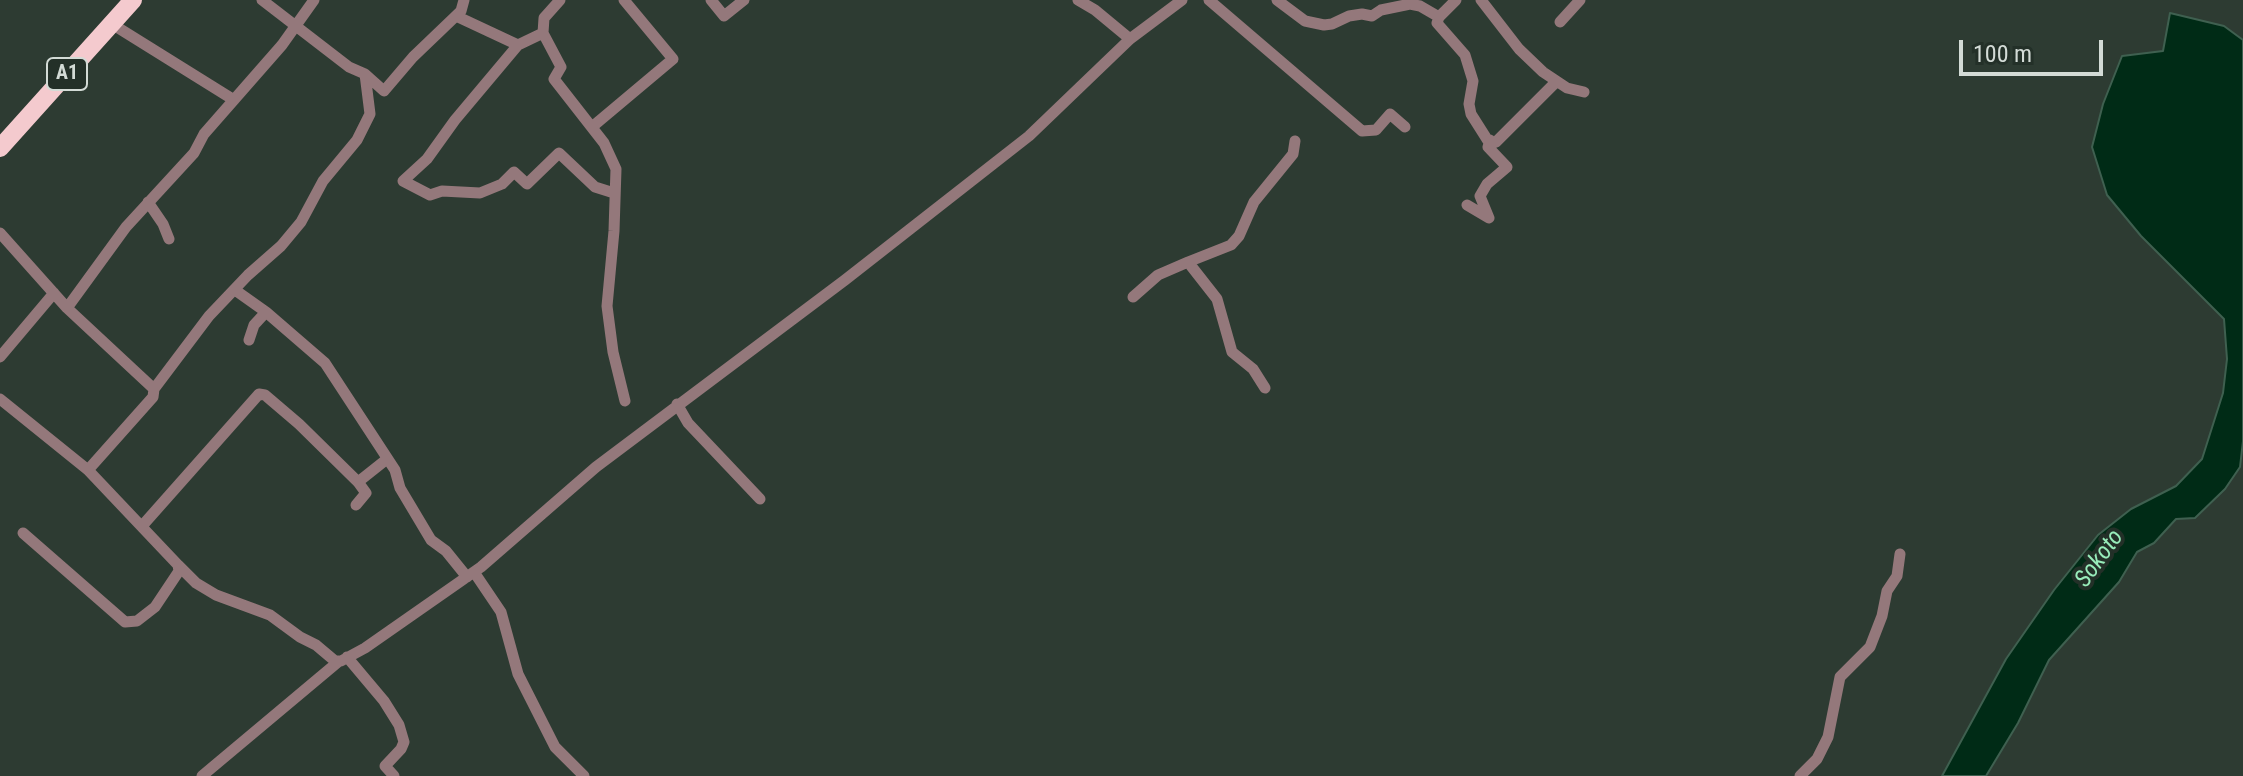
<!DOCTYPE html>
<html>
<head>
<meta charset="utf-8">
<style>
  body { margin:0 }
  #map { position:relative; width:2243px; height:776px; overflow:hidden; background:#2d3b32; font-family:"Roboto Condensed",sans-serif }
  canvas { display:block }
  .scale { position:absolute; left:1959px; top:40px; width:144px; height:36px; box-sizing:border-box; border:4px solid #d3dbd6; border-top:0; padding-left:10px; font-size:24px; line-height:28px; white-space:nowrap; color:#d3dbd6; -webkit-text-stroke:6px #233028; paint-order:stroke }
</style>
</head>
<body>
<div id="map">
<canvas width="2243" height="776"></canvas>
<div class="scale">100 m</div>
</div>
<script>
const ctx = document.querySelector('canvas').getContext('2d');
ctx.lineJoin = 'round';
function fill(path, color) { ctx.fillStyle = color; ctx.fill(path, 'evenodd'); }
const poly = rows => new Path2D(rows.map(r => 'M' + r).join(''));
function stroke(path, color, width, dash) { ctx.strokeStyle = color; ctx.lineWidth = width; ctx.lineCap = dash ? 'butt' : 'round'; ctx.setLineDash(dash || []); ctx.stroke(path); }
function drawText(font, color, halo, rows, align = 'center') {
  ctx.font = font + ' "Roboto Condensed",sans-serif'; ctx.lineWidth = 8; ctx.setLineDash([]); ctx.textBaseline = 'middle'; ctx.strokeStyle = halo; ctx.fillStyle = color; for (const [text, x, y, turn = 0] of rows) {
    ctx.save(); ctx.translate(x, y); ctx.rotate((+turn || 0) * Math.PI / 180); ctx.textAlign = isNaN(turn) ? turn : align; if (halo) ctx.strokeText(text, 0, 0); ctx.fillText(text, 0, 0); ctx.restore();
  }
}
const water = poly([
  [2170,13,2224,26,2243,40,2243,441,2240,467,2225,489,2195,518,2176,519,2154,543,2137,552,2119,582,2049,660,2018,723,1986,776,1942,776,2006,659,2054,590,2098,535,2131,509,2176,486,2202,459,2223,393,2227,359,2224,319,2141,236,2107,195,2092,147,2103,104,2122,56,2163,51,2170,13]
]);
fill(water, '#002b16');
stroke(water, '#3f6050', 2);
stroke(poly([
  [262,0,349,67,365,74,384,91,413,57,461,11,464,0],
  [560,0,544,18,543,33,561,67,554,79,604,143,616,169,614,231,607,306,613,352,625,401],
  [711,0,724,16,744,0],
  [1078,0,1095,10,1130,39],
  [1209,0,1362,131,1376,130,1390,114,1405,127],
  [1277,0,1305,21,1324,25,1332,24,1349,16,1362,14,1372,16,1381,10,1410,4,1420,6,1439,17,1437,23,1465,55,1473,81,1469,104,1471,114,1490,144,1496,142,1556,82],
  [1481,0,1519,49,1543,72,1567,88,1584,92],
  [456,16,518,45,543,33],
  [1439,17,1456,0],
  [1560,22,1580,0],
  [112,24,234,100],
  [518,45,455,120,427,159,403,181,430,195,442,191,480,193,502,184,514,172,527,184,559,153,595,187,614,193],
  [592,127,673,59,624,0],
  [148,202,163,224,169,239],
  [1467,205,1489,218,1480,196,1487,184,1507,167,1488,147,1490,140],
  [0,233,67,308,154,389,153,397,88,470],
  [1188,262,1231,245,1239,236,1254,202,1293,154,1295,141],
  [235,290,266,312],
  [1133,297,1158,275,1188,262,1217,299,1232,352,1253,369,1265,388],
  [67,308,126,227,194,153,204,134,282,45,314,0],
  [249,340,254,325,266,312,325,363,395,470,400,488,431,540,446,551,467,577],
  [0,357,54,293],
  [154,389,209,316,248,275,281,246,301,222,323,181,357,140,370,114,365,74],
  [0,399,88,470,178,565,179,571,155,607,137,621,125,622,23,533],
  [677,404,688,423,760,499],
  [358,482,387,459],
  [142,526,259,394,265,395,299,424,358,482,366,493,356,505],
  [178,565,196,583,216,595,270,615,300,637,316,645,335,661,341,661,365,648,481,567,596,467,845,280,1029,136,1130,39,1182,0],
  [474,572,501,612,518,674,555,747,584,776],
  [347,657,384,701,399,725,404,742,401,749,385,766,394,776],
  [202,776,338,662],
  [1800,776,1817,759,1828,737,1840,677,1870,647,1882,616,1887,591,1897,576,1900,554]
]), '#94787b', 11);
stroke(poly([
  [0,148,133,0]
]), '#f4cace', 18);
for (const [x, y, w] of [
  [67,74,40]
]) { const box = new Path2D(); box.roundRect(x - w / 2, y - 16, w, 32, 6); ctx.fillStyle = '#233028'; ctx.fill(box); stroke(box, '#d3dbd6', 2); }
drawText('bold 20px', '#d3dbd6', null, [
  ["A1",67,74]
]);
drawText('italic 24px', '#98ecba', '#233028', [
  ["Sokoto",2100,559,-54]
]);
</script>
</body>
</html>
